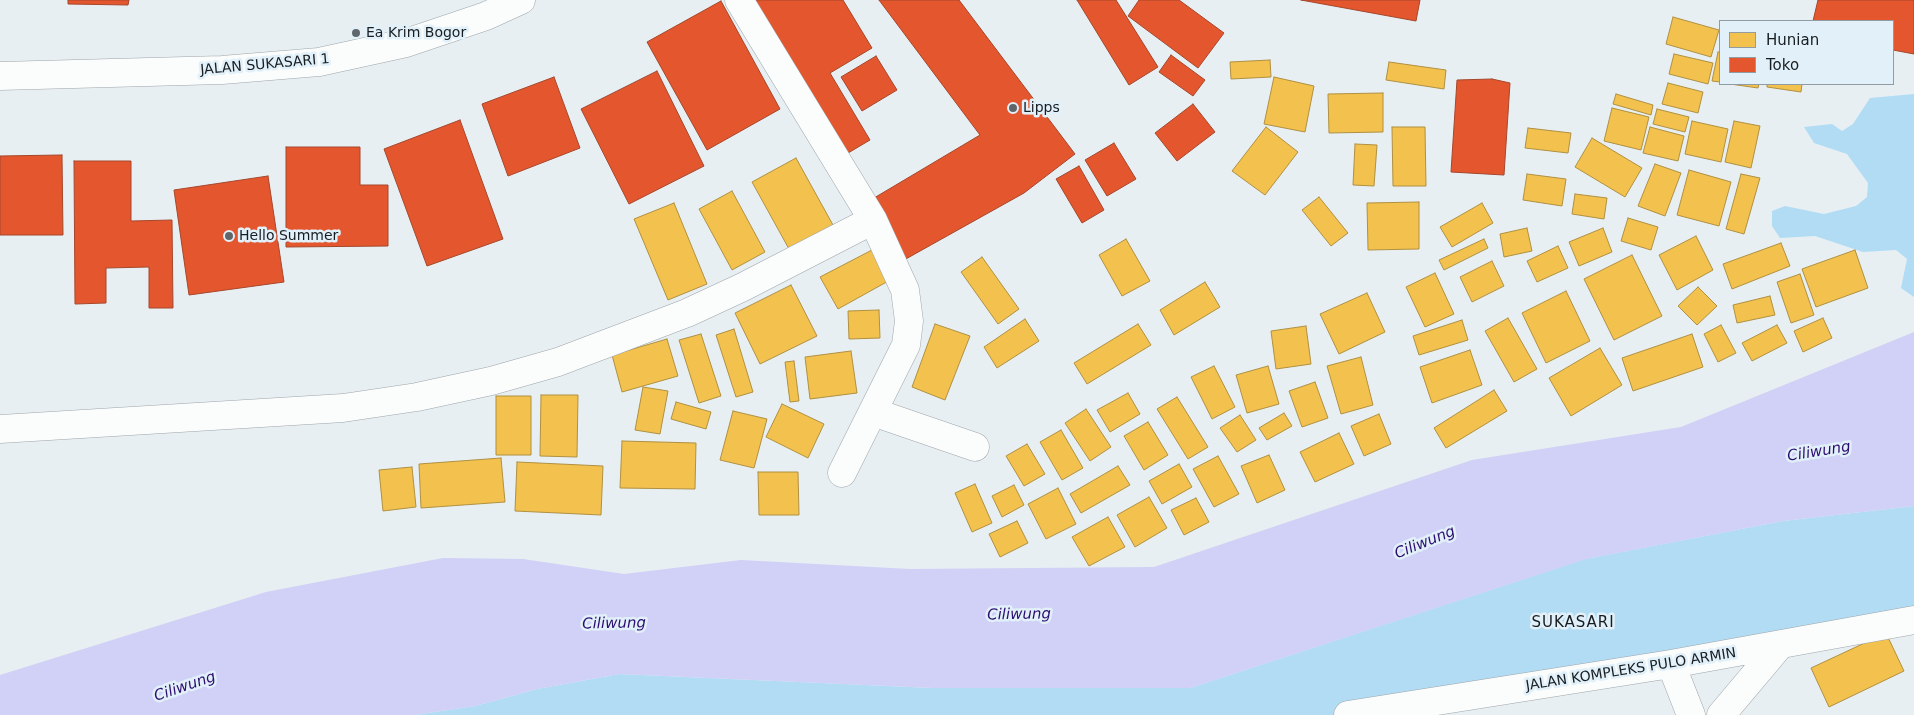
<!DOCTYPE html>
<html>
<head>
<meta charset="utf-8">
<style>
  body { margin:0 }
  #map { position:relative; width:1914px; height:715px; overflow:hidden; background:#e7eff3; font-family:"DejaVu Sans",sans-serif }
  canvas { display:block }
  .legend { position:absolute; left:1719px; top:20px; width:175px; height:65px; box-sizing:border-box; background:#e1f0f9; border:1px solid #909ca2; margin:0; padding:6px 9px; list-style:none; font-size:15px; color:#171d20 }
  .legend li { display:flex; align-items:center; gap:10px; height:25px }
  .legend b { width:25px; border:1px solid #909ca2 }
</style>
</head>
<body>
<div id="map">
<canvas width="1914" height="715"></canvas>
<ul class="legend">
<li><b style="height:14px;background:#f2c14e"></b>Hunian</li>
<li><b style="height:14px;background:#e4572e"></b>Toko</li>
</ul>
</div>
<script>
const ctx = document.querySelector('canvas').getContext('2d');
ctx.lineJoin = 'round';
function fill(path, color) { ctx.fillStyle = color; ctx.fill(path, 'evenodd'); }
const poly = rows => new Path2D(rows.map(r => 'M' + r).join(''));
function stroke(path, color, width, dash) { ctx.strokeStyle = color; ctx.lineWidth = width; ctx.lineCap = dash ? 'butt' : 'round'; ctx.setLineDash(dash || []); ctx.stroke(path); }
function drawText(font, color, halo, rows, align = 'center') {
  ctx.font = font + ' "DejaVu Sans",sans-serif'; ctx.lineWidth = 5; ctx.setLineDash([]); ctx.textBaseline = 'middle'; ctx.strokeStyle = halo; ctx.fillStyle = color; for (const [text, x, y, turn = 0] of rows) {
    ctx.save(); ctx.translate(x, y); ctx.rotate((+turn || 0) * Math.PI / 180); ctx.textAlign = isNaN(turn) ? turn : align; if (halo) ctx.strokeText(text, 0, 0); ctx.fillText(text, 0, 0); ctx.restore();
  }
}
fill(poly([
  [1914,94,1914,297,1901,288,1907,259,1896,250,1863,252,1815,236,1780,238,1772,226,1772,211,1785,206,1824,214,1856,206,1867,197,1868,183,1847,154,1814,143,1804,127,1832,124,1842,131,1853,124,1870,98],
  [1914,506,1914,620,1358,715,414,715,475,706,537,689,619,674,933,688,1190,688,1585,559,1783,521]
]), '#b1dcf4');
fill(poly([
  [1914,332,1914,506,1783,521,1586,559,1190,688,933,688,619,674,537,689,475,706,414,715,0,715,0,675,266,592,443,558,523,559,624,574,741,560,910,569,1154,567,1472,460,1681,427]
]), '#d1d0f6');
const homes = poly([
  [1673,17,1719,30,1711,57,1666,44,1673,17],
  [1718,52,1720,52,1720,82,1712,81,1718,52],
  [1674,54,1713,63,1708,84,1669,74,1674,54],
  [1270,60,1271,77,1231,79,1230,62,1270,60],
  [1389,62,1446,70,1444,89,1386,80,1389,62],
  [1274,77,1314,86,1305,132,1264,124,1274,77],
  [1668,83,1703,92,1698,113,1662,104,1668,83],
  [1730,84,1759,84,1758,88,1730,84],
  [1767,84,1802,84,1801,92,1767,87,1767,84],
  [1383,93,1383,132,1329,133,1328,94,1383,93],
  [1616,94,1653,105,1651,115,1613,104,1616,94],
  [1612,108,1649,117,1641,150,1604,141,1612,108],
  [1657,109,1689,117,1685,132,1653,124,1657,109],
  [1692,121,1728,129,1721,162,1685,154,1692,121],
  [1734,121,1760,126,1751,168,1725,162,1734,121],
  [1266,127,1298,152,1265,195,1232,171,1266,127],
  [1392,127,1425,127,1426,186,1393,186,1392,127],
  [1650,127,1684,136,1678,161,1643,153,1650,127],
  [1528,128,1571,133,1568,153,1525,148,1528,128],
  [1592,138,1642,168,1625,197,1575,167,1592,138],
  [1355,144,1377,145,1374,186,1353,185,1355,144],
  [796,158,833,225,789,249,752,182,796,158],
  [1655,164,1681,173,1665,216,1638,206,1655,164],
  [1689,170,1731,182,1719,226,1677,215,1689,170],
  [1527,174,1566,179,1562,206,1523,200,1527,174],
  [1741,174,1760,178,1744,234,1726,229,1741,174],
  [732,191,765,252,732,270,699,209,732,191],
  [1575,194,1607,198,1604,219,1572,214,1575,194],
  [1319,197,1348,233,1331,246,1302,210,1319,197],
  [1419,202,1419,249,1368,250,1367,203,1419,202],
  [674,203,707,284,668,300,634,219,674,203],
  [1482,203,1493,223,1452,247,1440,227,1482,203],
  [1628,218,1658,227,1651,250,1621,241,1628,218],
  [1527,228,1532,251,1504,257,1500,234,1527,228],
  [1603,228,1612,252,1579,266,1569,242,1603,228],
  [1696,236,1713,270,1677,290,1659,255,1696,236],
  [1126,239,1150,281,1122,296,1099,255,1126,239],
  [1484,239,1488,248,1444,270,1439,260,1484,239],
  [1781,243,1790,266,1732,289,1723,264,1781,243],
  [1558,246,1568,268,1537,282,1527,261,1558,246],
  [872,250,892,279,838,309,820,277,872,250],
  [1855,250,1868,288,1816,307,1802,269,1855,250],
  [1632,255,1662,316,1614,340,1584,279,1632,255],
  [982,257,1019,309,998,324,961,272,982,257],
  [1492,261,1504,286,1472,302,1460,277,1492,261],
  [1435,273,1454,314,1425,327,1406,287,1435,273],
  [1800,274,1814,315,1791,323,1777,282,1800,274],
  [1205,282,1220,307,1174,335,1160,310,1205,282],
  [791,285,817,336,760,364,735,313,791,285],
  [1698,287,1717,306,1697,325,1678,306,1698,287],
  [1566,291,1590,341,1546,363,1522,313,1566,291],
  [1367,293,1385,332,1339,354,1320,314,1367,293],
  [1770,296,1775,315,1737,323,1733,305,1770,296],
  [879,310,880,338,849,339,848,311,879,310],
  [1508,318,1537,369,1514,382,1485,331,1508,318],
  [1823,318,1832,338,1803,352,1794,331,1823,318],
  [1025,319,1039,341,997,368,984,347,1025,319],
  [1462,320,1468,340,1419,355,1413,336,1462,320],
  [935,324,970,336,945,400,912,387,935,324],
  [1138,324,1151,345,1087,384,1074,363,1138,324],
  [1721,325,1736,353,1718,362,1704,334,1721,325],
  [1777,325,1787,343,1752,361,1742,343,1777,325],
  [1306,326,1311,364,1276,369,1271,331,1306,326],
  [734,329,753,392,736,397,716,335,734,329],
  [701,334,721,396,699,403,679,340,701,334],
  [1692,334,1703,367,1633,391,1622,358,1692,334],
  [667,339,678,376,622,392,612,355,667,339],
  [1600,348,1622,385,1571,416,1549,378,1600,348],
  [1470,350,1482,385,1432,403,1420,367,1470,350],
  [851,351,857,393,810,399,805,357,851,351],
  [1361,357,1373,405,1341,414,1327,366,1361,357],
  [794,361,799,401,790,402,785,362,794,361],
  [1214,366,1235,407,1212,419,1191,377,1214,366],
  [1268,366,1279,404,1247,413,1236,375,1268,366],
  [1315,382,1328,418,1302,427,1289,391,1315,382],
  [643,387,668,391,660,434,635,430,643,387],
  [1494,390,1507,411,1446,448,1434,428,1494,390],
  [1128,393,1140,414,1110,432,1097,410,1128,393],
  [541,395,578,395,577,457,540,456,541,395],
  [496,396,531,396,531,455,496,455,496,396],
  [1177,397,1208,447,1188,459,1157,409,1177,397],
  [676,402,711,412,706,429,671,419,676,402],
  [782,404,824,424,808,458,766,437,782,404],
  [1086,409,1111,447,1090,461,1065,423,1086,409],
  [733,411,767,419,754,468,720,460,733,411],
  [1284,413,1292,426,1267,440,1259,428,1284,413],
  [1379,414,1391,444,1364,456,1351,426,1379,414],
  [1240,415,1256,440,1237,452,1220,428,1240,415],
  [1148,422,1168,455,1144,470,1124,436,1148,422],
  [1061,430,1083,468,1062,480,1040,442,1061,430],
  [1339,433,1354,464,1315,482,1300,452,1339,433],
  [622,441,696,443,695,489,620,488,622,441],
  [1027,444,1045,474,1024,486,1006,456,1027,444],
  [1269,455,1285,490,1257,503,1241,466,1269,455],
  [1218,456,1239,494,1214,507,1193,469,1218,456],
  [501,458,505,502,421,508,419,464,501,458],
  [517,462,603,466,601,515,515,511,517,462],
  [1179,464,1192,487,1162,504,1149,481,1179,464],
  [1118,466,1130,485,1081,513,1070,494,1118,466],
  [412,467,416,507,383,511,379,470,412,467],
  [758,472,798,472,799,515,759,515,758,472],
  [975,484,992,523,972,532,955,493,975,484],
  [1014,485,1024,505,1002,517,992,496,1014,485],
  [1058,488,1076,524,1046,539,1028,504,1058,488],
  [1149,497,1167,528,1135,547,1117,515,1149,497],
  [1196,498,1209,522,1184,535,1171,510,1196,498],
  [1108,517,1125,547,1089,566,1072,537,1108,517],
  [1017,521,1028,543,1000,557,989,534,1017,521],
  [1886,633,1904,671,1829,707,1811,668,1886,633]
]);
fill(homes, '#f2c14e');
stroke(homes, '#b09040', 1);
const shops = poly([
  [68,0,129,0,128,5,68,4,68,0],
  [749,0,843,0,872,48,830,73,870,140,843,156,749,0],
  [879,0,959,0,1075,154,1024,193,904,260,869,201,980,135,879,0],
  [1077,0,1116,0,1158,67,1129,85,1077,0],
  [1139,0,1179,0,1224,33,1198,68,1128,16,1139,0],
  [1301,0,1420,0,1416,21,1301,0],
  [1818,0,1914,0,1914,54,1893,50,1893,21,1813,21,1818,0],
  [721,1,780,109,707,150,647,42,721,1],
  [1171,55,1205,80,1193,96,1159,72,1171,55],
  [876,56,897,90,862,111,841,77,876,56],
  [657,71,704,166,629,204,581,109,657,71],
  [554,77,580,148,508,176,482,104,554,77],
  [1492,79,1510,83,1504,175,1451,172,1457,80,1492,79],
  [1193,104,1215,132,1177,161,1155,133,1193,104],
  [460,120,503,239,427,266,384,149,460,120],
  [1114,143,1136,179,1107,196,1085,160,1114,143],
  [286,147,360,147,360,185,388,185,388,246,286,247,286,147],
  [62,155,63,235,0,235,0,156,62,155],
  [74,161,131,161,131,221,172,220,173,308,149,308,149,267,106,268,106,303,75,304,74,161],
  [1079,166,1104,210,1082,223,1056,179,1079,166],
  [268,176,284,282,189,295,174,190,268,176]
]);
fill(shops, '#e4572e');
stroke(shops, '#a6462a', 1);
const street = poly([
  [739,0,873,220,905,290,909,321,906,345,842,473],
  [873,412,975,447],
  [0,429,343,408,417,397,491,381,558,362,687,313,743,287,873,220],
  [1671,664,1691,715],
  [1348,715,1671,664,1914,620],
  [1721,715,1780,645]
]);
const secondary = poly([
  [0,76,222,70,319,62,406,43,486,16,521,0]
]);
stroke(street, '#9fa5a9', 29);
stroke(secondary, '#9fa5a9', 29);
stroke(street, '#fbfdfd', 28);
stroke(secondary, '#fbfdfd', 28);
for (const [x, y, r, color] of [
  [356,33,5,"#60666a"],
  [1013,108,5,"#60666a"],
  [229,236,5,"#60666a"]
]) { const dot = new Path2D(); dot.arc(x, y, r, 0, 2 * Math.PI); ctx.fillStyle = color; ctx.fill(dot); stroke(dot, '#e1f0f9', 2); }
drawText('14px', '#171d20', '#e1f0f9', [
  ["Ea Krim Bogor",366,33],
  ["Lipps",1023,108],
  ["Hello Summer",239,236]
], 'left');
drawText('14px', '#171d20', '#e1f0f9', [
  ["JALAN SUKASARI 1",265,65,-5],
  ["JALAN KOMPLEKS PULO ARMIN",1631,670,-9]
]);
drawText('italic 15px', '#2d0d70', '#e1f0f9', [
  ["Ciliwung",1819,452,-9],
  ["Ciliwung",1425,543,-22],
  ["Ciliwung",1019,615,-1],
  ["Ciliwung",614,624,-1],
  ["Ciliwung",185,687,-19]
]);
ctx.letterSpacing = '1px';
drawText('15px', '#171d20', '#e1f0f9', [
  ["SUKASARI",1573,623]
]);
ctx.letterSpacing = '0px';
</script>
</body>
</html>
